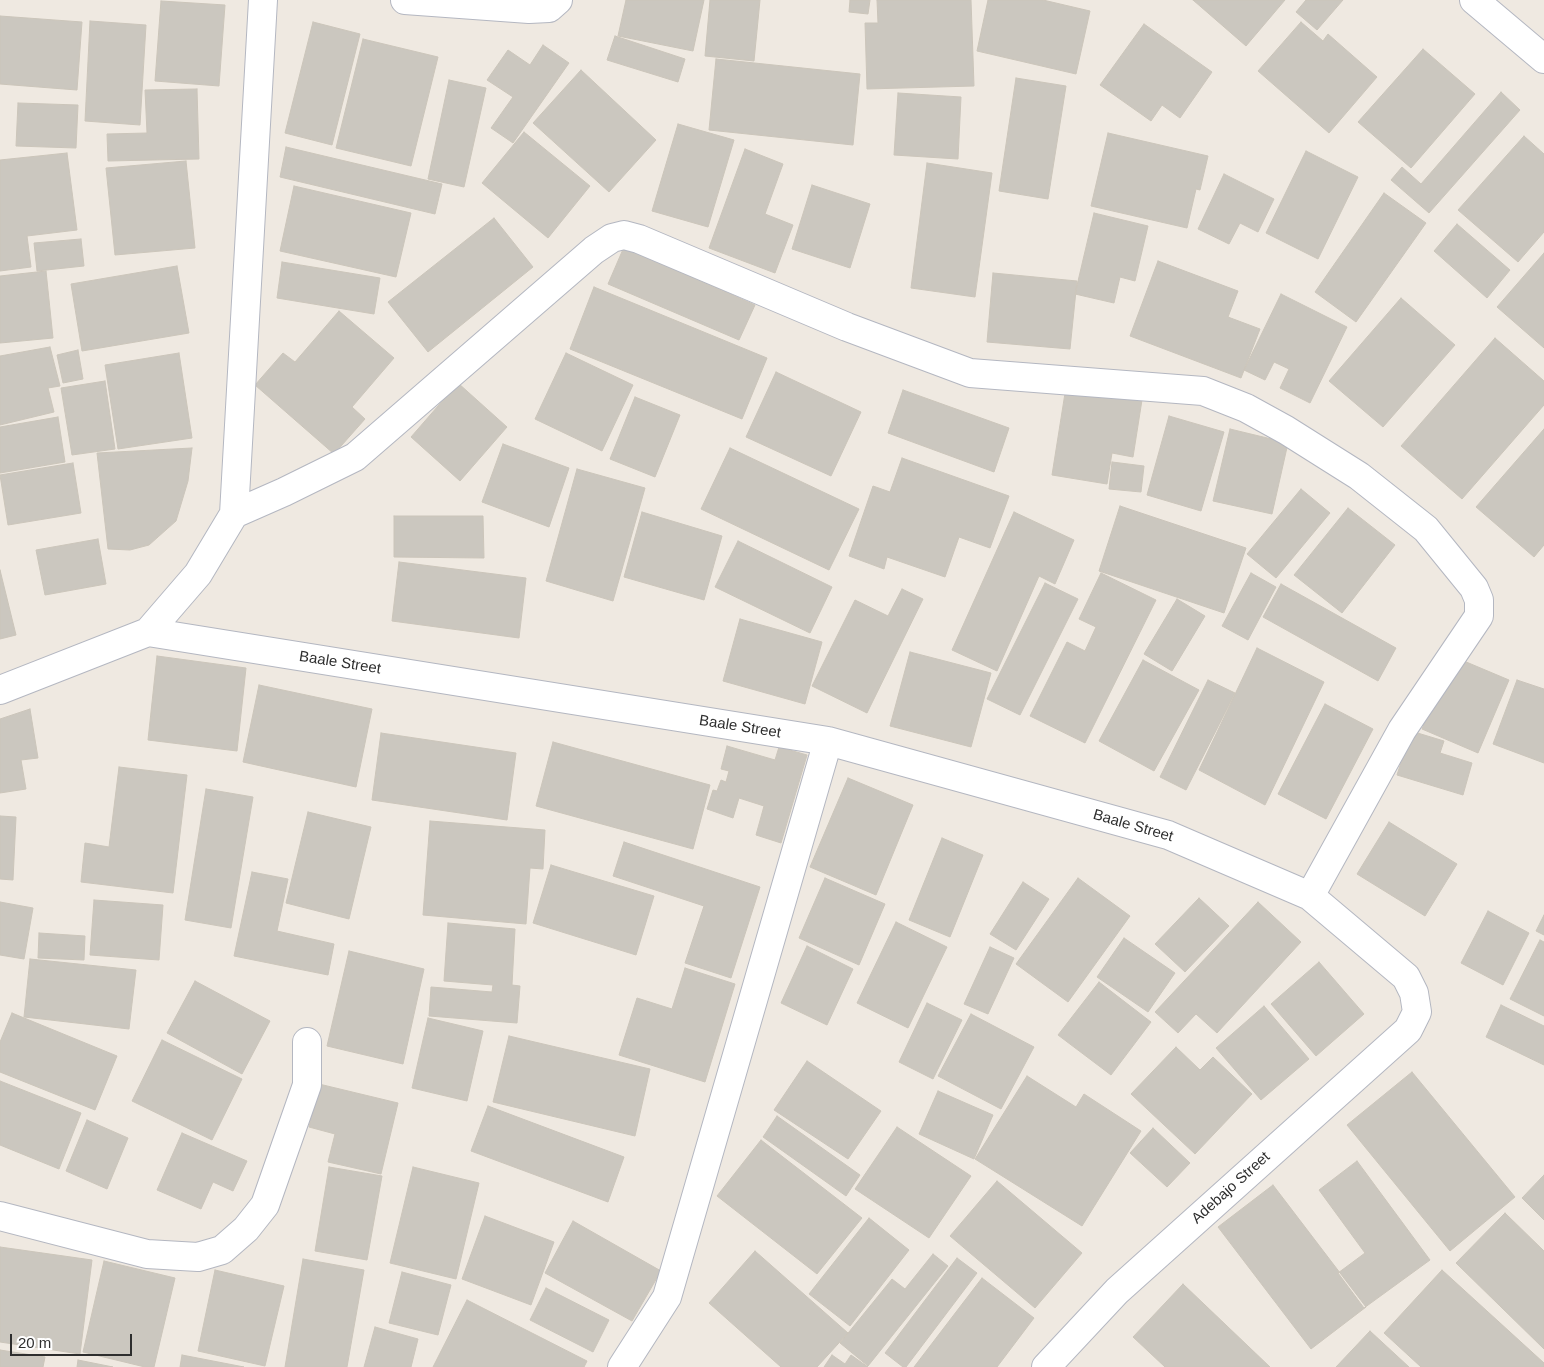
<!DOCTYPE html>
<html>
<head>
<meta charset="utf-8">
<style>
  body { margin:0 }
  #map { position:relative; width:1544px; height:1367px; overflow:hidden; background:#efe9e1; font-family:Helvetica,sans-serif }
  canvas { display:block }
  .scale { position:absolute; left:10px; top:1334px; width:122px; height:22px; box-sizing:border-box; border:2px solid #2e2e2e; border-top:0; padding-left:6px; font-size:15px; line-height:18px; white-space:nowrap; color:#2e2e2e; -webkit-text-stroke:4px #fff; paint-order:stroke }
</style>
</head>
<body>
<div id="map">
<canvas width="1544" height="1367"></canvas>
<div class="scale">20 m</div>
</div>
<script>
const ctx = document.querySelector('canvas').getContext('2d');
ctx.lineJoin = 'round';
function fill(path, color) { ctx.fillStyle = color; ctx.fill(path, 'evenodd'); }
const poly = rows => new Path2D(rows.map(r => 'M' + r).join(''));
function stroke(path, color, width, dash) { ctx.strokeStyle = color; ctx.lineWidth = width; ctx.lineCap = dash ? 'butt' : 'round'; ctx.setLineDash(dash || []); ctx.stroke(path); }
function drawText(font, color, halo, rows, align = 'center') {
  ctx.font = font + ' Helvetica,sans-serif'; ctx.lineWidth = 4; ctx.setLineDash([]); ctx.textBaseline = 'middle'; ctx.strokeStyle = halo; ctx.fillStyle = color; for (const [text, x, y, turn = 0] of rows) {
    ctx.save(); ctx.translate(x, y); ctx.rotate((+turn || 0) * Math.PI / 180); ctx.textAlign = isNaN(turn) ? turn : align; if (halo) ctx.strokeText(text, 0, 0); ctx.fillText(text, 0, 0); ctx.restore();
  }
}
const building = poly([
  [626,0,704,0,693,51,618,36,626,0],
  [710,0,760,0,754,61,705,56,710,0],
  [850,0,870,0,868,14,849,12,850,0],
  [877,0,971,0,974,86,867,89,865,23,878,23,877,0],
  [988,0,1043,0,1090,11,1076,74,977,51,988,0],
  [1193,0,1285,0,1246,46,1193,0],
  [1306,0,1343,0,1317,30,1296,12,1306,0],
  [161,1,225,5,219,86,155,81,161,1],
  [0,16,82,22,77,90,0,84,0,16],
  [90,21,146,25,140,125,85,121,90,21],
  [313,22,360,34,332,145,285,133,313,22],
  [1301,22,1323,41,1328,34,1377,77,1329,133,1258,71,1301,22],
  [1144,24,1212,72,1180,118,1162,105,1151,121,1100,85,1144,24],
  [615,36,685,59,678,82,607,60,615,36],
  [363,39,438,57,411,166,336,148,363,39],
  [543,45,569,63,513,143,491,128,513,97,487,80,508,50,530,65,543,45],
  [1423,49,1475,94,1411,168,1358,122,1423,49],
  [716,59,860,74,853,145,709,130,716,59],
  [581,70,656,140,609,192,533,123,581,70],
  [1016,78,1066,86,1048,199,999,191,1016,78],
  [449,80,486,88,464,187,428,179,449,80],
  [197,89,199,159,108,161,107,134,147,133,145,90,197,89],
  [1501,92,1520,110,1429,213,1391,180,1402,167,1421,184,1501,92],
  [898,93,961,97,958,159,894,155,898,93],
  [18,103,78,105,76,148,16,146,18,103],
  [678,124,734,140,708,227,652,211,678,124],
  [524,132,590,186,548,238,482,183,524,132],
  [1108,133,1208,156,1200,190,1196,189,1187,228,1091,206,1108,133],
  [1524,136,1544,154,1544,232,1518,262,1458,210,1524,136],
  [286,147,442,184,435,214,280,177,286,147],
  [745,149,783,164,765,214,793,225,775,273,709,248,745,149],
  [1306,151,1358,177,1318,259,1266,233,1306,151],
  [67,153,77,230,27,236,31,267,0,271,0,160,67,153],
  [186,161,195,248,115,255,106,168,186,161],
  [927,163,992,173,975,297,911,288,927,163],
  [1224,174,1274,199,1258,232,1240,223,1229,244,1198,229,1224,174],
  [812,185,870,204,850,268,792,249,812,185],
  [294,186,411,213,396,277,280,251,294,186],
  [1384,193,1426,223,1356,322,1315,292,1384,193],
  [1094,213,1148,226,1135,281,1120,277,1114,303,1075,294,1094,213],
  [494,218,533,267,428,352,388,302,494,218],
  [1457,224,1510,270,1487,298,1434,251,1457,224],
  [81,239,84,266,37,271,34,243,81,239],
  [624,247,755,305,739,340,608,284,624,247],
  [1544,253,1544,348,1497,307,1544,253],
  [1158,261,1238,291,1228,317,1260,329,1241,378,1130,336,1158,261],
  [282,262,380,278,374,314,277,298,282,262],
  [177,266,189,333,82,351,71,284,177,266],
  [46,271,53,338,0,343,0,276,46,271],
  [993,273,1077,281,1070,349,987,342,993,273],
  [594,287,767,358,742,419,570,349,594,287],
  [1281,294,1347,327,1310,403,1280,388,1289,369,1274,362,1265,380,1244,370,1281,294],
  [1401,298,1455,345,1383,427,1329,381,1401,298],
  [339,311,394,358,352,407,365,419,334,454,255,385,283,353,295,362,339,311],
  [1495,338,1544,381,1544,405,1462,499,1401,446,1495,338],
  [50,347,60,386,48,388,54,412,0,425,0,356,50,347],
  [78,350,83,379,63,383,57,355,78,350],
  [179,353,192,438,118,449,105,365,179,353],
  [566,353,633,385,602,451,535,419,566,353],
  [776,372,861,412,831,476,746,437,776,372],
  [105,381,115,449,72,455,61,388,105,381],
  [458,383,507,427,460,481,411,437,458,383],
  [1066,387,1142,400,1133,457,1112,453,1107,484,1052,475,1066,387],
  [903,390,1009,428,994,472,888,433,903,390],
  [635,397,680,415,655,477,610,459,635,397],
  [1169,416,1224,432,1201,511,1147,495,1169,416],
  [58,417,65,462,0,473,0,427,58,417],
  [1230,429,1288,443,1272,514,1213,501,1230,429],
  [1544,429,1544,545,1534,557,1476,507,1544,429],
  [503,444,569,468,549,527,482,502,503,444],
  [192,448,188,481,176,521,149,545,130,550,108,549,97,453,192,448],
  [730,448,859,509,829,570,701,509,730,448],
  [902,458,1009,496,990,548,959,537,945,577,887,557,884,569,849,556,873,486,890,492,902,458],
  [1112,462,1144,466,1141,492,1109,489,1112,462],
  [73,463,81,513,8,525,0,475,73,463],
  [577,469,645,488,613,601,546,581,577,469],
  [1301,489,1330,513,1276,578,1247,554,1301,489],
  [1120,506,1246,548,1224,613,1099,571,1120,506],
  [1348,508,1395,545,1342,613,1294,575,1348,508],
  [642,512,722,536,704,600,624,577,642,512],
  [1014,512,1074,540,1055,584,1039,576,997,671,952,650,1014,512],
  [394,516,483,516,484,558,394,557,394,516],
  [98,539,106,584,45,595,36,550,98,539],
  [738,541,832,587,810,633,715,587,738,541],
  [399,562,526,578,519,638,392,621,399,562],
  [0,570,16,635,0,639,0,570],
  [1101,573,1156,600,1085,743,1030,716,1067,642,1085,651,1096,627,1079,619,1101,573],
  [1251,573,1276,587,1248,640,1222,626,1251,573],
  [1045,583,1078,599,1020,715,987,699,1045,583],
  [1281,584,1396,648,1378,681,1263,617,1281,584],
  [902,589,923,599,867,713,812,686,855,600,888,616,902,589],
  [1177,599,1205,616,1172,671,1144,654,1177,599],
  [740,619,822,642,805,704,723,681,740,619],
  [1257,648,1324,682,1265,805,1199,770,1257,648],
  [910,652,991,673,971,747,890,726,910,652],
  [157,656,246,668,237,751,148,740,157,656],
  [1452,656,1509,680,1478,753,1422,729,1452,656],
  [1143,660,1199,690,1154,771,1099,741,1143,660],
  [1208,680,1235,693,1186,790,1160,777,1208,680],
  [1517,680,1544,689,1544,763,1493,744,1517,680],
  [259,685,372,709,356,787,243,762,259,685],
  [1325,704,1373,729,1326,819,1278,794,1325,704],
  [30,709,38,758,21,760,26,789,0,793,0,719,30,709],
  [1411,731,1444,741,1440,753,1472,763,1463,795,1397,775,1411,731],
  [381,733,516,753,507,820,372,800,381,733],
  [553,742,710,785,693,849,536,806,553,742],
  [727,746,775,760,779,747,807,755,781,843,756,835,764,806,739,798,733,818,707,809,713,790,717,791,721,780,726,782,729,771,721,769,727,746],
  [119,767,187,775,173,893,81,882,85,843,109,847,119,767],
  [848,778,913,805,876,895,810,867,848,778],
  [206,789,253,797,231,928,185,920,206,789],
  [308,812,371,827,349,919,286,903,308,812],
  [0,816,16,817,13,880,0,879,0,816],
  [430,821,545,830,543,869,530,868,526,924,423,915,430,821],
  [1389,822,1457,864,1425,916,1357,874,1389,822],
  [942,838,983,855,950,937,909,920,942,838],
  [624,842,760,887,731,978,685,963,704,906,613,876,624,842],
  [551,865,654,896,636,955,533,923,551,865],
  [252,872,288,879,277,931,334,944,328,975,234,956,252,872],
  [825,878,885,904,859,965,799,938,825,878],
  [1078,878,1130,916,1068,1002,1016,964,1078,878],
  [1023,882,1049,899,1016,950,990,934,1023,882],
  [1199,898,1229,926,1185,972,1155,944,1199,898],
  [94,900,163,905,159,960,90,955,94,900],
  [0,902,33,908,24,959,0,955,0,902],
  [1258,902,1301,942,1217,1033,1196,1014,1178,1033,1155,1012,1258,902],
  [1488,911,1529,933,1503,985,1461,963,1488,911],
  [1544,915,1544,935,1536,931,1544,915],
  [896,922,947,947,908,1028,857,1003,896,922],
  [448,923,515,929,512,985,520,986,517,1023,429,1016,431,987,492,992,493,985,444,981,448,923],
  [39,933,85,936,84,960,38,958,39,933],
  [1124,938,1175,973,1148,1012,1097,977,1124,938],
  [1540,940,1544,942,1544,1016,1510,999,1540,940],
  [807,946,853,969,827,1025,781,1003,807,946],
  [990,947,1014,958,988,1014,964,1004,990,947],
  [349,951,424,969,403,1064,327,1046,349,951],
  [30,959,136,970,129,1029,24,1017,30,959],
  [1319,962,1364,1014,1316,1056,1271,1004,1319,962],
  [685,968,735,984,705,1082,619,1055,637,998,672,1009,685,968],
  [195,981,270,1021,242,1074,167,1033,195,981],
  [1099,982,1151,1022,1111,1075,1058,1035,1099,982],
  [927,1003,962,1020,933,1079,899,1062,927,1003],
  [1501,1005,1544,1026,1544,1065,1486,1037,1501,1005],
  [1264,1006,1309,1059,1261,1100,1216,1048,1264,1006],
  [12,1013,117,1056,95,1110,0,1072,0,1042,12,1013],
  [971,1014,1034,1047,1001,1109,938,1076,971,1014],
  [428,1018,483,1031,467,1101,412,1088,428,1018],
  [509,1036,650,1069,635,1136,493,1102,509,1036],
  [162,1040,242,1079,212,1140,132,1101,162,1040],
  [1176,1047,1200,1070,1213,1057,1252,1094,1195,1154,1131,1094,1176,1047],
  [807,1061,881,1111,848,1159,774,1110,807,1061],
  [1412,1072,1515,1197,1450,1251,1347,1125,1412,1072],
  [1027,1076,1076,1107,1084,1094,1141,1131,1082,1226,975,1159,1027,1076],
  [0,1081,81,1113,59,1169,0,1145,0,1081],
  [319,1084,398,1103,381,1174,328,1162,335,1134,309,1127,319,1084],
  [938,1091,993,1115,974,1159,919,1134,938,1091],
  [488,1106,624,1157,608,1202,471,1151,488,1106],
  [777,1116,860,1175,846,1196,763,1137,777,1116],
  [87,1120,128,1138,107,1189,66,1171,87,1120],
  [897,1127,971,1176,929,1238,855,1189,897,1127],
  [1153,1128,1190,1163,1167,1187,1130,1153,1153,1128],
  [182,1133,247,1161,233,1191,213,1182,201,1209,157,1190,182,1133],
  [761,1140,862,1218,817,1274,717,1196,761,1140],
  [1357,1161,1430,1260,1364,1308,1338,1273,1365,1253,1319,1190,1357,1161],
  [329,1167,382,1176,367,1260,315,1251,329,1167],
  [413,1167,479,1183,456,1279,390,1263,413,1167],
  [1544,1175,1544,1220,1522,1198,1544,1175],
  [997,1181,1082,1253,1035,1308,950,1236,997,1181],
  [1273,1185,1366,1307,1311,1349,1218,1227,1273,1185],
  [1505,1213,1544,1251,1544,1349,1456,1263,1505,1213],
  [485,1216,554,1242,531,1305,462,1279,485,1216],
  [869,1218,909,1250,850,1326,809,1294,869,1218],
  [573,1221,661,1271,632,1321,545,1273,573,1221],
  [0,1247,92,1260,80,1354,0,1342,0,1247],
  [755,1251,848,1333,817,1367,781,1367,709,1303,755,1251],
  [933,1254,948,1266,868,1366,840,1343,892,1279,905,1289,933,1254],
  [957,1258,977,1273,906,1367,903,1367,885,1353,957,1258],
  [303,1259,364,1270,347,1367,285,1367,303,1259],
  [104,1261,175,1278,154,1367,145,1367,83,1352,104,1261],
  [215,1270,284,1286,265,1366,198,1351,215,1270],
  [1442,1270,1544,1363,1544,1367,1421,1367,1384,1333,1442,1270],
  [402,1272,451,1285,438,1335,389,1323,402,1272],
  [982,1278,1034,1318,997,1367,914,1367,982,1278],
  [1183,1284,1270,1367,1165,1367,1133,1337,1183,1284],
  [546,1288,609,1320,593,1352,530,1320,546,1288],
  [467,1300,587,1361,584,1367,433,1367,467,1300],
  [375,1327,418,1339,411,1367,364,1367,375,1327],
  [1370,1331,1409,1367,1336,1367,1370,1331],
  [0,1350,45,1357,43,1367,0,1367,0,1350],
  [182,1355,244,1367,180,1367,182,1355],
  [832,1355,845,1364,851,1355,868,1367,824,1367,832,1355],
  [78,1360,113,1367,77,1367,78,1360]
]);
fill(building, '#cbc7bf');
stroke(building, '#cbc5ba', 1);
const minor = poly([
  [405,0,529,9,549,8,558,0],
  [1474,0,1544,59],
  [234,514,284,492,355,457,594,250,612,238,624,235,639,239,847,327,970,373,1203,391,1246,408,1286,430,1359,476,1426,529,1474,588,1479,600,1479,616,1402,730,1310,896],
  [148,632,198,574,234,514,263,0],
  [0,690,148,632,828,741,1168,835,1310,896,1406,977,1414,993,1417,1012,1408,1030,1117,1291,1046,1367],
  [0,1216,147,1254,198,1257,222,1250,246,1229,265,1205,307,1085,307,1042],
  [622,1367,667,1297,828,741]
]);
stroke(minor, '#b4b7c1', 30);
stroke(minor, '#fff', 28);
drawText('15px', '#2e2e2e', '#fff', [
  ["Baale Street",340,663,9],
  ["Baale Street",740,727,9],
  ["Baale Street",1133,826,16],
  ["Adebajo Street",1231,1188,-42]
]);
</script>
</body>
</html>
